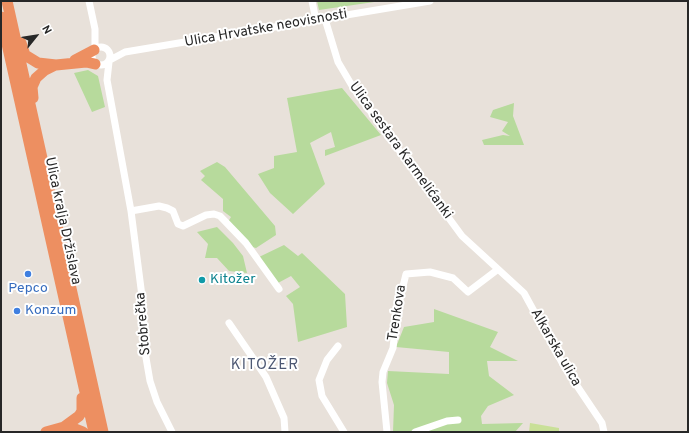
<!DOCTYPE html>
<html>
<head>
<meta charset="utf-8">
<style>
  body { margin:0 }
  #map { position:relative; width:689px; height:433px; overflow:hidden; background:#e8e1da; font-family:Overpass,sans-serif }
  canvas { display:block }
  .frame { position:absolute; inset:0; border:2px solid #272727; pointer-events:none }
  .north { position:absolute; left:16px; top:16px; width:40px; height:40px; -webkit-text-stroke:3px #fff; paint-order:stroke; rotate:60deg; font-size:11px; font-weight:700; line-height:16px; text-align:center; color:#272727 }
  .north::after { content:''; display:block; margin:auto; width:14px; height:18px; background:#272727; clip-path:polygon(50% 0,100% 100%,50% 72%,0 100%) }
</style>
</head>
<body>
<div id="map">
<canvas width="689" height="433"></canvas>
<div class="frame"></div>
<div class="north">N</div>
</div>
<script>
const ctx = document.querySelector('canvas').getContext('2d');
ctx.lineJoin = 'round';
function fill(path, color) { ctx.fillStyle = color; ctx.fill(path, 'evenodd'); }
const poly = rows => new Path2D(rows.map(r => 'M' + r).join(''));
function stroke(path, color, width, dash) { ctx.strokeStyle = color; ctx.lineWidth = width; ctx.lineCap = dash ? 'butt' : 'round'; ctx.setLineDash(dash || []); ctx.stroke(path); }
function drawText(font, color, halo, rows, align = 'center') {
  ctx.font = font + ' Overpass,sans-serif'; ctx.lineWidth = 4; ctx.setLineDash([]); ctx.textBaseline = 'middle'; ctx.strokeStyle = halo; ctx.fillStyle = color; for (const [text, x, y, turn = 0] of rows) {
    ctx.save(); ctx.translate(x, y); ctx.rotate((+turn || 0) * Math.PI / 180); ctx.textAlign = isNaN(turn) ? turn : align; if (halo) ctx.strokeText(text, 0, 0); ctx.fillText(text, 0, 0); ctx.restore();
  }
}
fill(poly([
  [317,1,381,1,319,10],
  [88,70,98,76,105,107,92,112,74,73],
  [342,88,381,135,325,156,325,150,335,147,331,132,310,143,325,184,293,214,270,193,258,174,274,168,274,156,297,152,287,98],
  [514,103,513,116,524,145,484,145,482,140,503,135,510,136,502,131,508,122,490,117,493,110],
  [217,162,225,167,275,226,276,235,256,248,252,247,239,231,228,222,231,217,223,211,223,199,201,180,205,176,200,171],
  [217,227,233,243,243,256,247,273,229,271,217,258,205,258,208,244,197,232],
  [284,245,298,256,302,253,345,294,347,327,298,342,293,304,286,296,300,287,291,276,278,283,259,257],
  [434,309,498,332,490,347,518,361,487,361,489,376,514,395,488,406,481,416,482,424,523,423,515,432,393,432,394,405,387,383,388,371,449,374,449,352,396,347,404,327,434,322]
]), '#b7da9c');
fill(poly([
  [530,423,559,428,559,432,529,432]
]), '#c9e098');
stroke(poly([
  [89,1,95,29,95,49],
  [312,1,316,20],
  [325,19,338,62,354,89,462,236,524,293,565,368,602,423,604,432],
  '92 56a9 9 0 1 1 18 0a9 9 0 1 1-18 0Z',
  [110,60,125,52,430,1],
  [109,62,107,80,131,211,143,304,145,352,150,381,157,402,172,432],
  [131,211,159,206,167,208,173,211,178,224,183,226,206,215,214,214,220,216,246,243,279,289],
  [229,323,266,377,284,418,285,432],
  [338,346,327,360,319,380,322,396,344,432],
  [387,432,382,382,383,372,393,348,397,311,406,274,430,272,453,278,468,292,497,270],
  [415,432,447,421,458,420]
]), '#fff', 7);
stroke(poly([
  [7,1,103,432],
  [1,17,94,432],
  [21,43,25,55,38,63,56,65,86,62,95,64],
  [75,60,94,50],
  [33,98,32,87,36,78,45,70,55,65],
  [64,427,79,416,82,411,82,398],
  [46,432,64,427,73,428,83,432]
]), '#ed8f61', 11);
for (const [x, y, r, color] of [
  [28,274,4,"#3f7fe0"],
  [202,280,4,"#0f9aa8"],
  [17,311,4,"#3f7fe0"]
]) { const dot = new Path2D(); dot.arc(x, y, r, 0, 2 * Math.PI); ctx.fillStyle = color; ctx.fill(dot); stroke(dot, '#fff', 1.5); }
drawText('14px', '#272727', '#fff', [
  ["Ulica Hrvatske neovisnosti",266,29,-10],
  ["Ulica sestara Karmelićanki",400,151,54],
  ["Ulica kralja Držislava",62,221,78],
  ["Trenkova",398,313,-81],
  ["Stobrečka",144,324,-95],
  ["Alkarska ulica",555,348,60]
]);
drawText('14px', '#0d838f', '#fff', [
  ["Kitožer",210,280]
], 'left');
drawText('14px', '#366cbe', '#fff', [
  ["Pepco",28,289],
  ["Konzum",25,311,"left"]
]);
ctx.letterSpacing = '1px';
drawText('15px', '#4d5873', '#fff', [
  ["KITOŽER",265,366]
]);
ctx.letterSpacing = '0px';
</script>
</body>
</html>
